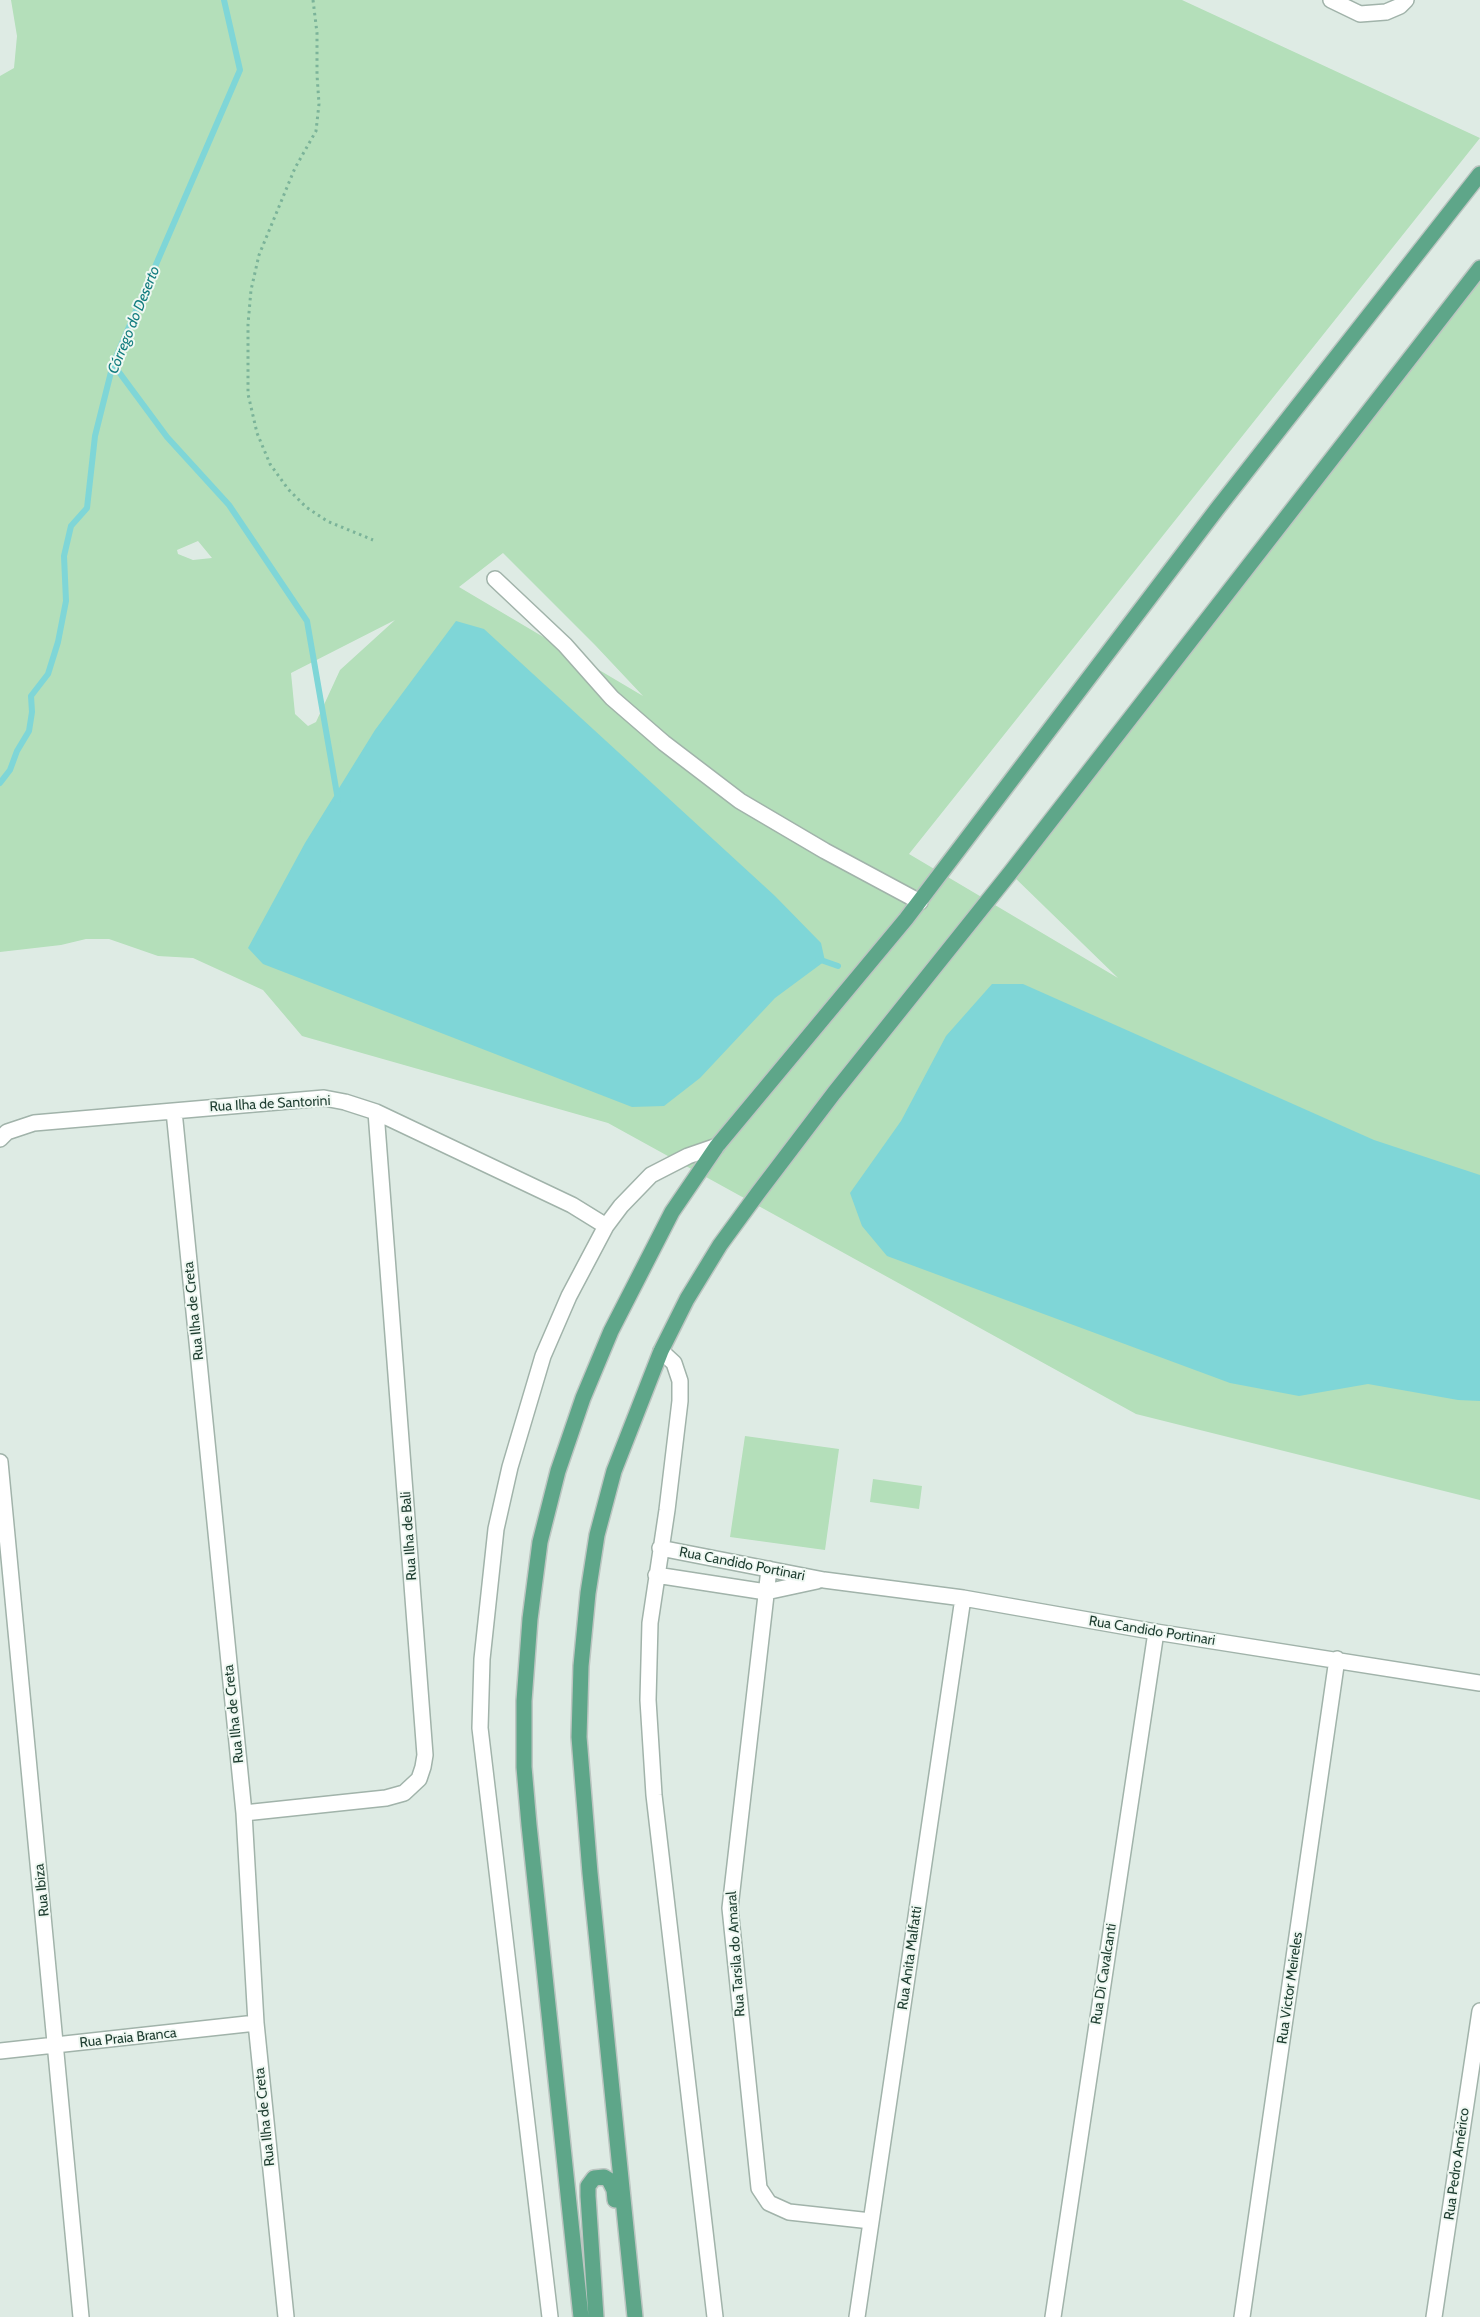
<!DOCTYPE html>
<html>
<head>
<meta charset="utf-8">
<style>
  body { margin:0 }
  canvas { display:block; background:#deebe4 }
</style>
</head>
<body>
<canvas width="1480" height="2317"></canvas>
<script>
const ctx = document.querySelector('canvas').getContext('2d');
ctx.lineJoin = 'round';
function fill(path, color) { ctx.fillStyle = color; ctx.fill(path, 'evenodd'); }
const poly = rows => new Path2D(rows.map(r => 'M' + r).join(''));
function stroke(path, color, width, dash) { ctx.strokeStyle = color; ctx.lineWidth = width; ctx.lineCap = dash ? 'butt' : 'round'; ctx.setLineDash(dash || []); ctx.stroke(path); }
function drawText(font, color, halo, rows, align = 'center') {
  ctx.font = font + ' Cabin,sans-serif'; ctx.lineWidth = 4; ctx.setLineDash([]); ctx.textBaseline = 'middle'; ctx.strokeStyle = halo; ctx.fillStyle = color; for (const [text, x, y, turn = 0] of rows) {
    ctx.save(); ctx.translate(x, y); ctx.rotate((+turn || 0) * Math.PI / 180); ctx.textAlign = isNaN(turn) ? turn : align; if (halo) ctx.strokeText(text, 0, 0); ctx.fillText(text, 0, 0); ctx.restore();
  }
}
fill(poly([
  [11,0,1182,0,1480,138,909,854,1118,978,1010,873,1480,266,1480,1500,1136,1414,608,1123,302,1036,263,990,193,958,158,956,109,939,86,939,61,945,0,952,0,76,14,68,17,36],
  [198,541,212,558,193,560,178,554,177,550],
  [503,553,595,645,643,696,459,587],
  [395,620,340,670,316,722,308,726,295,714,291,673],
  [745,1436,839,1449,825,1550,730,1537],
  [873,1479,922,1486,919,1509,870,1502]
]), '#b4dfba');
fill(poly([
  [456,621,484,629,775,896,821,943,825,961,775,998,700,1078,664,1106,632,1107,263,964,248,948,305,843,375,730],
  [992,984,1023,984,1374,1140,1480,1175,1480,1401,1458,1400,1368,1384,1299,1396,1230,1383,887,1256,862,1226,850,1193,901,1121,946,1036]
]), '#7fd6d7');
stroke(poly([
  [113,364,167,437,229,505,307,621,338,800],
  [0,783,10,770,17,751,29,731,32,712,31,696,48,674,58,642,66,601,64,556,71,526,87,508,95,436,113,364,240,70,224,0],
  [818,959,838,966]
]), '#7fd6d7', 6);
const minor = poly([
  [1331,0,1360,14,1386,12,1400,6,1406,0],
  [495,579,565,645,612,698,664,743,740,801,825,851,920,902],
  [174,1111,244,1813,256,2023,286,2317],
  [0,1139,7,1132,34,1123,324,1098,345,1102,376,1112,572,1205,606,1226],
  [661,1351,674,1363,680,1381,680,1401,667,1510,650,1623,648,1700,654,1795,715,2317],
  [0,1462,81,2317],
  [660,1548,824,1580,963,1598,1156,1632,1480,1683],
  [769,1569,730,1908,759,2188,769,2203,789,2212,871,2221],
  [656,1575,766,1592,817,1581],
  [244,1813,386,1798,404,1793,419,1779,423,1767,425,1755,376,1112],
  [0,2051,256,2023],
  [550,2317,480,1728,482,1659,496,1529,510,1467,543,1356,569,1296,606,1226,621,1206,651,1175,688,1156,717,1146],
  [857,2317,963,1598],
  [1053,2317,1156,1632],
  [1242,2317,1337,1659],
  [1434,2317,1480,2011]
]);
const primary = poly([
  [581,2317,529,1825,524,1767,524,1701,530,1619,540,1542,558,1471,583,1398,611,1331,672,1212,717,1146,906,919,1217,509,1480,174],
  [596,2317,588,2196,588,2186,594,2178,604,2177,609,2180,614,2190,615,2200],
  [635,2317,590,1873,579,1737,581,1666,588,1593,597,1535,614,1471,661,1351,687,1299,720,1245,758,1193,834,1093,1010,873,1480,268]
]);
stroke(minor, '#a1b3aa', 18);
stroke(primary, '#bcc5c1', 18);
stroke(poly([
  [313,0,317,33,317,75,319,104,316,131,295,168,259,255,251,290,248,324,248,394,257,433,270,464,288,489,306,507,327,521,373,540]
]), '#7bb399', 3, [2.5, 4]);
stroke(minor, '#fff', 15);
stroke(primary, '#5ea689', 15);
drawText('14px', '#1e3d30', '#eff8f2', [
  ["Rua Ilha de Santorini",270,1104,-3],
  ["Rua Ilha de Creta",194,1311,-96],
  ["Rua Ilha de Bali",409,1536,-94],
  ["Rua Candido Portinari",742,1564,11],
  ["Rua Candido Portinari",1152,1631,9],
  ["Rua Ilha de Creta",234,1714,-96],
  ["Rua Ibiza",42,1890,-96],
  ["Rua Tarsila do Amaral",736,1954,-94],
  ["Rua Anita Malfatti",910,1958,-82],
  ["Rua Di Cavalcanti",1104,1974,-81],
  ["Rua Victor Meireles",1290,1988,-82],
  ["Rua Praia Branca",128,2038,-6],
  ["Rua Ilha de Creta",265,2117,-96],
  ["Rua Pedro Américo",1457,2164,-82]
]);
drawText('italic 15px', '#127c7f', '#eff8f2', [
  ["Córrego do Deserto",134,320,-68]
]);
</script>
</body>
</html>
